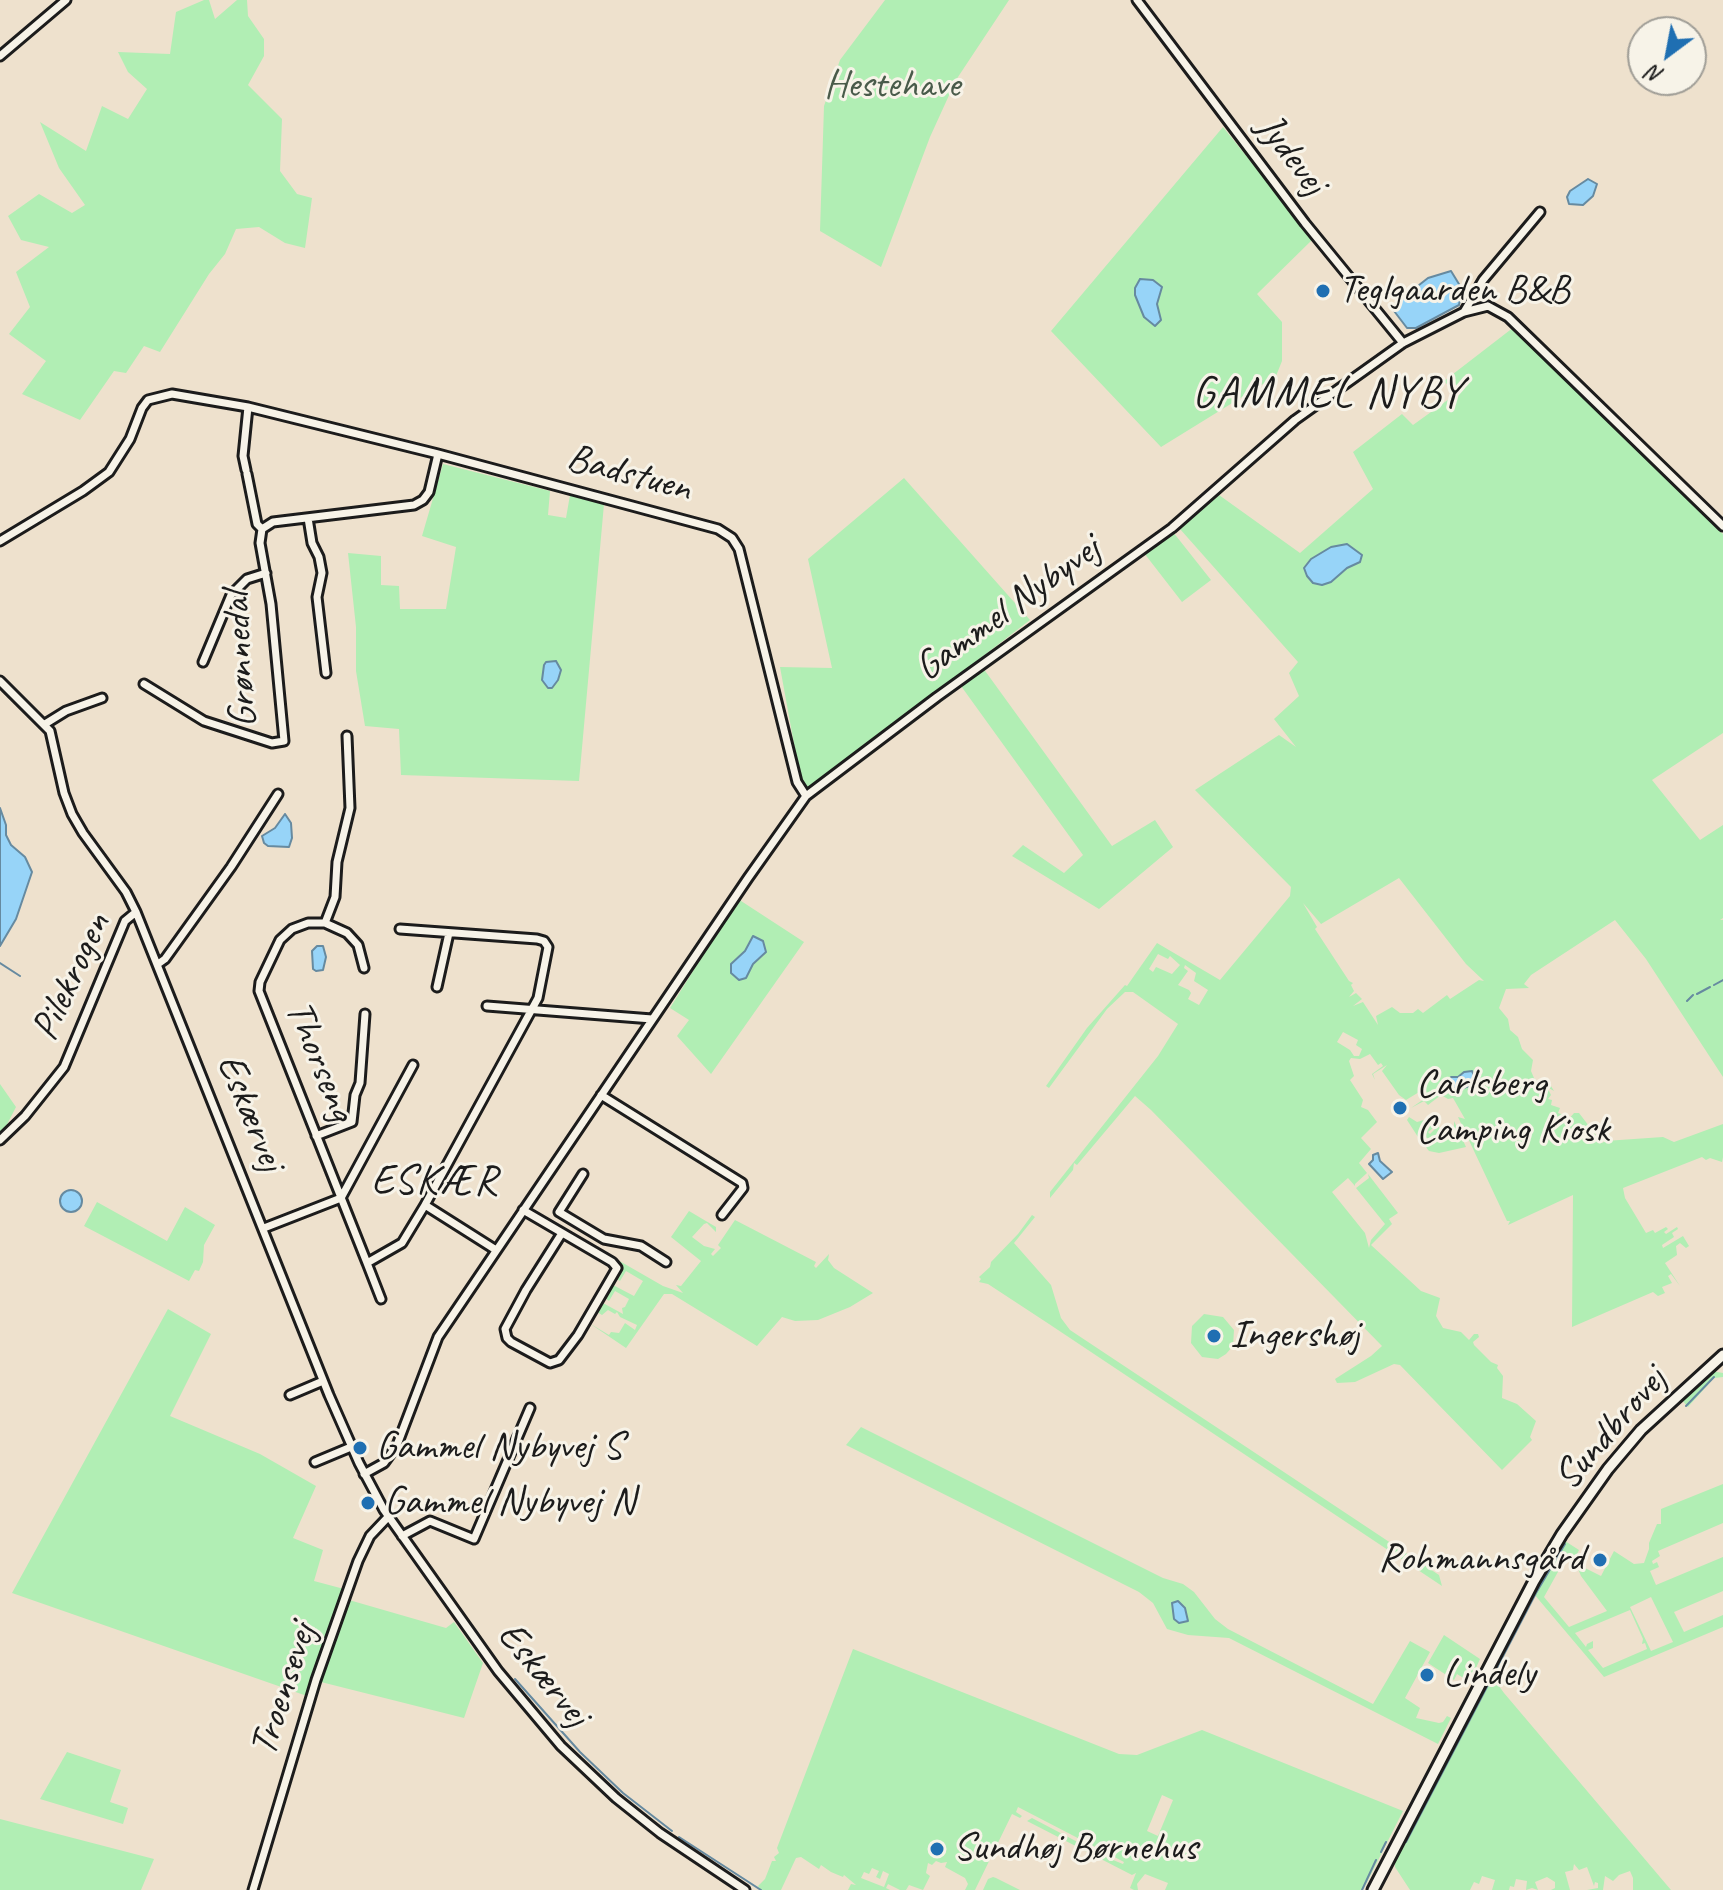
<!DOCTYPE html>
<html>
<head>
<meta charset="utf-8">
<style>
  body { margin:0 }
  #map { position:relative; width:1723px; height:1890px; overflow:hidden; background:#eee1cd; font-family:Caveat,sans-serif }
  canvas { display:block }
  .north { position:absolute; left:1627px; top:16px; width:80px; height:80px; box-sizing:border-box; background:#f7f3e8; border:2px solid #9f9d96; border-radius:50%; rotate:212deg; font-size:22px; font-weight:700; line-height:32px; text-align:center; color:#1c1c1c }
  .north::after { content:''; display:block; margin:auto; width:28px; height:36px; background:#1f6fb2; clip-path:polygon(50% 0,100% 100%,50% 72%,0 100%) }
</style>
</head>
<body>
<div id="map">
<canvas width="1723" height="1890"></canvas>
<div class="north">N</div>
</div>
<script>
const ctx = document.querySelector('canvas').getContext('2d');
ctx.lineJoin = 'round';
function fill(path, color) { ctx.fillStyle = color; ctx.fill(path, 'evenodd'); }
const poly = rows => new Path2D(rows.map(r => 'M' + r).join(''));
function stroke(path, color, width, dash) { ctx.strokeStyle = color; ctx.lineWidth = width; ctx.lineCap = dash ? 'butt' : 'round'; ctx.setLineDash(dash || []); ctx.stroke(path); }
function drawText(font, color, halo, rows, align = 'center') {
  ctx.font = font + ' Caveat,sans-serif'; ctx.lineWidth = 6; ctx.setLineDash([]); ctx.textBaseline = 'middle'; ctx.strokeStyle = halo; ctx.fillStyle = color; for (const [text, x, y, turn = 0] of rows) {
    ctx.save(); ctx.translate(x, y); ctx.rotate((+turn || 0) * Math.PI / 180); ctx.textAlign = isNaN(turn) ? turn : align; if (halo) ctx.strokeText(text, 0, 0); ctx.fillText(text, 0, 0); ctx.restore();
  }
}
fill(poly([
  [204,0,209,0,215,19,237,0,247,0,248,16,264,39,264,56,248,85,282,119,280,171,297,194,312,198,305,248,285,243,259,227,236,229,225,254,209,274,160,352,144,346,126,373,114,371,80,420,22,394,46,361,9,334,30,307,16,272,49,247,21,240,8,216,39,194,72,213,85,205,59,168,40,122,86,151,102,106,128,119,147,89,128,72,118,52,170,54,176,12],
  [885,0,1009,0,956,80,930,137,881,267,820,231,824,106,840,60],
  [1223,127,1313,239,1257,294,1282,322,1282,361,1276,376,1161,447,1051,331],
  [1514,327,1723,534,1723,733,1652,780,1700,840,1723,825,1723,918,1720,920,1723,920,1723,1077,1646,959,1615,920,1531,975,1524,984,1529,988,1506,989,1499,1008,1508,1019,1510,1030,1518,1037,1522,1049,1533,1060,1531,1071,1534,1078,1542,1086,1543,1084,1547,1086,1546,1078,1554,1091,1547,1087,1551,1095,1548,1099,1552,1100,1551,1105,1560,1108,1558,1113,1564,1115,1565,1119,1568,1120,1574,1113,1579,1113,1602,1143,1605,1141,1663,1137,1674,1142,1723,1124,1723,1157,1722,1162,1710,1158,1706,1160,1702,1157,1623,1188,1625,1198,1646,1233,1653,1230,1655,1233,1666,1227,1668,1229,1664,1232,1666,1234,1677,1227,1678,1229,1672,1233,1674,1237,1662,1245,1663,1248,1683,1236,1689,1246,1686,1248,1680,1243,1676,1246,1677,1255,1665,1263,1680,1286,1671,1274,1668,1276,1672,1283,1662,1287,1665,1293,1658,1296,1653,1292,1572,1327,1573,1195,1508,1225,1510,1221,1507,1221,1458,1117,1465,1119,1453,1098,1448,1099,1441,1095,1428,1105,1424,1101,1411,1108,1424,1099,1422,1095,1426,1092,1424,1089,1406,1100,1399,1095,1382,1071,1387,1065,1373,1074,1375,1080,1372,1074,1383,1066,1381,1063,1378,1065,1370,1054,1360,1059,1351,1058,1349,1061,1354,1076,1350,1080,1363,1100,1361,1107,1368,1110,1377,1122,1361,1138,1371,1149,1359,1163,1367,1173,1355,1184,1355,1186,1348,1178,1332,1192,1365,1233,1369,1248,1371,1240,1385,1224,1356,1188,1369,1178,1368,1174,1398,1213,1389,1219,1392,1224,1371,1245,1421,1291,1440,1298,1436,1316,1443,1328,1461,1332,1469,1340,1474,1334,1478,1334,1479,1337,1473,1342,1474,1345,1491,1362,1498,1365,1497,1368,1503,1376,1502,1398,1517,1404,1536,1421,1530,1437,1532,1440,1502,1470,1400,1365,1394,1364,1355,1382,1337,1383,1335,1379,1371,1356,1382,1346,1151,1110,1135,1096,1077,1165,1074,1163,1073,1170,1050,1198,1050,1192,1158,1056,1178,1024,1133,992,1125,992,1107,1009,1049,1088,1046,1086,1087,1028,1125,985,1127,986,1157,943,1220,980,1290,896,1291,887,1195,790,1279,735,1296,747,1274,719,1299,696,1289,673,1298,662,1180,529,1219,495,1300,553,1373,489,1353,452,1402,414,1413,425,1456,394,1444,381],
  [1331,547,1360,562,1347,568,1331,582,1319,585,1310,559],
  [1399,878,1466,964,1484,981,1479,980,1450,999,1447,995,1423,1013,1418,1009,1413,1013,1400,1013,1392,1007,1376,1016,1378,1025,1363,1002,1353,1006,1362,999,1356,993,1349,997,1354,991,1351,985,1353,983,1349,981,1315,929,1317,927,1303,903,1321,924],
  [1158,954,1168,959,1170,956,1180,965,1172,974,1156,967,1153,972,1149,969],
  [1185,965,1196,973,1194,981,1208,990,1199,1005,1188,999,1191,993,1189,990,1178,985,1188,971,1184,968],
  [1343,1032,1358,1040,1356,1045,1362,1049,1359,1056,1354,1056,1350,1050,1337,1042],
  [443,464,550,491,548,515,566,518,570,495,604,504,579,781,401,775,399,729,365,726,356,671,356,627,348,553,381,556,381,585,399,586,400,609,446,609,456,547,422,536],
  [904,478,1030,620,809,790,801,782,780,667,832,668,808,559],
  [1173,532,1211,580,1182,602,1144,553],
  [983,668,1112,846,1155,820,1173,847,1099,909,1012,856,1023,845,1064,873,1083,855,961,686],
  [738,899,804,942,711,1074,677,1036,689,1020,670,1008],
  [751,938,764,955,753,964,748,975,730,970,734,960,745,951],
  [0,1084,16,1107,0,1138],
  [1409,1117,1417,1122,1431,1118,1436,1126,1428,1132,1430,1134,1438,1126,1444,1133,1454,1126,1454,1121,1466,1147,1439,1153,1429,1151,1425,1146,1431,1142,1424,1135,1418,1137,1407,1120],
  [97,1202,167,1241,185,1207,215,1225,204,1245,203,1262,199,1271,195,1270,189,1281,84,1226],
  [689,1211,716,1227,716,1232,707,1223,704,1224,692,1237,704,1246,715,1249,711,1254,713,1256,721,1248,718,1245,735,1220,816,1262,814,1266,816,1268,829,1254,828,1260,834,1268,873,1293,850,1307,818,1320,795,1321,782,1317,757,1346,672,1294,664,1294,626,1348,589,1323,609,1335,611,1332,619,1333,625,1323,635,1330,637,1325,620,1317,617,1312,615,1314,608,1310,602,1315,597,1312,603,1303,623,1314,622,1308,625,1307,629,1299,615,1291,609,1301,605,1298,613,1285,634,1296,643,1281,626,1271,620,1281,617,1279,620,1272,619,1264,569,1232,663,1286,683,1293,676,1285,681,1286,701,1261,671,1237],
  [1032,1215,1035,1217,1014,1243,1051,1285,1061,1318,1070,1330,1439,1575,1442,1586,1049,1324,988,1284,979,1282,981,1279,979,1277,990,1267,991,1262,1018,1234],
  [168,1309,211,1334,170,1416,260,1454,316,1486,293,1538,323,1550,314,1581,344,1589,307,1696,12,1593],
  [1204,1314,1223,1317,1234,1330,1233,1346,1226,1354,1218,1359,1202,1357,1191,1343,1192,1326],
  [1711,1371,1723,1373,1723,1377,1714,1378,1688,1407,1681,1399],
  [861,1427,1163,1578,1183,1584,1194,1592,1215,1619,1228,1629,1373,1704,1410,1641,1430,1652,1405,1698,1420,1708,1416,1718,1439,1723,1443,1722,1447,1716,1451,1718,1438,1744,1229,1638,1188,1635,1167,1629,1153,1603,1139,1592,846,1445],
  [1723,1484,1723,1523,1658,1551,1660,1556,1652,1561,1653,1564,1657,1562,1659,1567,1650,1571,1656,1585,1723,1557,1723,1591,1674,1612,1684,1632,1723,1615,1723,1627,1604,1677,1534,1594,1565,1541,1579,1550,1576,1556,1585,1568,1601,1576,1614,1551,1634,1564,1644,1563,1649,1549,1649,1543,1657,1524,1661,1524,1661,1509],
  [1569,1557,1573,1557,1581,1576,1607,1611,1569,1627,1544,1597,1564,1561],
  [1651,1597,1673,1642,1651,1651,1630,1607],
  [1630,1610,1643,1639,1642,1644,1645,1643,1647,1649,1603,1668,1588,1650,1593,1648,1593,1641,1587,1644,1586,1647,1575,1633],
  [349,1600,446,1628,454,1622,483,1663,464,1718,321,1682],
  [1444,1635,1480,1659,1475,1670,1465,1679,1457,1674,1454,1680,1428,1663],
  [853,1649,1119,1754,1137,1755,1202,1730,1403,1811,1363,1890,1165,1890,1168,1883,1145,1874,1137,1884,1138,1890,1134,1890,1130,1888,1136,1873,1132,1875,1027,1821,1032,1818,1108,1858,1123,1864,1124,1862,1018,1807,1016,1812,1022,1816,1020,1818,1012,1814,975,1890,965,1890,968,1884,965,1878,945,1867,947,1862,941,1863,936,1861,932,1865,928,1863,926,1873,930,1876,923,1890,909,1885,906,1890,900,1890,888,1884,886,1888,890,1890,848,1890,851,1884,856,1885,844,1875,843,1877,831,1872,821,1865,819,1869,801,1857,796,1858,781,1890,761,1890,758,1886,765,1879,772,1861,776,1861,774,1857,779,1853,777,1848],
  [1162,1795,1173,1800,1158,1836,1147,1831],
  [872,1868,879,1871,876,1877,880,1879,883,1871,889,1874,884,1887,861,1878,864,1872,869,1874],
  [1493,1672,1496,1682,1504,1693,1671,1890,1633,1890,1633,1878,1630,1871,1619,1875,1613,1881,1605,1876,1603,1890,1587,1890,1598,1888,1598,1883,1595,1882,1594,1886,1587,1867,1579,1870,1574,1864,1573,1870,1565,1872,1570,1890,1551,1890,1555,1888,1555,1882,1547,1877,1535,1882,1538,1890,1532,1888,1526,1890,1527,1881,1516,1879,1514,1887,1510,1886,1509,1890,1492,1890,1495,1880,1482,1876,1479,1884,1474,1882,1470,1890,1410,1890,1395,1867,1395,1860],
  [67,1752,121,1770,110,1802,128,1808,123,1824,40,1799],
  [0,1819,154,1859,141,1890,0,1890],
  [993,1877,996,1878,1020,1890,983,1890,988,1879]
]), '#b1eeb4');
const water = poly([
  [1588,179,1597,184,1593,196,1583,205,1569,204,1567,197,1570,191,1588,179],
  [1451,271,1462,289,1459,305,1416,328,1407,328,1391,307,1428,278,1451,271],
  [1140,279,1153,280,1162,287,1157,304,1161,320,1155,326,1144,317,1135,295,1135,288,1140,279],
  [1347,544,1362,555,1360,562,1347,568,1331,582,1322,585,1313,583,1307,576,1304,568,1311,559,1331,547,1347,544],
  [556,661,561,670,558,680,552,688,548,688,542,680,544,665,546,662,556,661],
  [0,808,6,825,6,835,11,845,25,857,32,872,16,919,0,946,0,808],
  [285,814,291,823,292,838,289,847,268,846,264,843,262,836,275,828,285,814],
  [753,936,763,941,766,952,753,964,746,978,739,980,731,973,731,964,745,951,753,936],
  [317,946,323,946,326,957,323,970,316,971,313,969,312,951,317,946],
  [1472,1071,1476,1080,1472,1085,1458,1090,1452,1087,1449,1082,1451,1077,1458,1077,1464,1072,1472,1071],
  [1378,1153,1380,1161,1392,1172,1383,1179,1369,1164,1373,1160,1373,1155,1378,1153],
  '60 1201a11 11 0 1 1 22 0a11 11 0 1 1-22 0Z',
  [1178,1601,1185,1608,1188,1621,1179,1623,1174,1619,1172,1603,1178,1601]
]);
fill(water, '#97d4f8');
stroke(water, '#668aa0', 2);
stroke(poly([
  [0,963,20,976],
  [1714,985,1723,980],
  [1697,994,1710,987],
  [1687,1001,1693,995],
  [1686,1406,1714,1377],
  [515,1679,580,1752,623,1793,672,1831],
  [679,1837,761,1890],
  [1406,1842,1536,1593,1565,1544],
  [1381,1852,1386,1842],
  [1362,1890,1376,1860]
]), '#668aa0', 2);
const minor = poly([
  [1137,0,1305,223,1403,343],
  [0,56,66,0],
  [1488,306,1508,317,1723,526],
  [1464,312,1483,280,1540,212],
  [246,470,243,456,248,407],
  [247,474,257,524,262,529],
  [308,518,312,543,319,557,322,573,317,597,326,673],
  [0,541,83,491,109,472,130,439,142,408,148,400,172,394,248,407,438,454,718,529,732,538,739,549,797,782,806,796],
  [203,662,231,595,247,579,266,573],
  [0,681,50,731,64,793,72,814,83,833,126,892,136,912,329,1395,359,1463,384,1510,498,1671,561,1746,616,1798,660,1833,745,1890],
  [144,684,204,721,272,743,284,741,271,604,260,543,262,529,273,522,414,505,423,500,429,492,438,454],
  [45,724,66,711,102,698],
  [325,923,335,897,337,862,350,808,347,736],
  [400,929,537,939,544,941,548,947,538,998,425,1205,496,1250],
  [158,964,165,959,231,867,278,794],
  [364,968,358,945,347,933,325,923,308,923,292,929,280,940,260,982,259,991,367,1263],
  [437,987,449,933],
  [487,1006,652,1019],
  [601,1095,742,1183,743,1188,722,1215],
  [316,1136,352,1122,355,1095,360,1083,365,1014],
  [0,1140,25,1116,64,1067,125,921,136,912],
  [583,1174,559,1212,604,1239,641,1246,666,1262],
  [523,1210,612,1262,617,1268,578,1335,559,1360,550,1363,511,1342,507,1338,505,1329,526,1290,562,1233],
  [264,1228,341,1198,413,1065],
  [381,1299,367,1263,402,1243,425,1205],
  [290,1395,323,1381],
  [315,1462,351,1447],
  [364,1474,384,1463,397,1445,438,1337,748,878,806,796,937,697,1172,528,1295,420,1403,343,1464,312,1488,306],
  [402,1536,430,1521,474,1539,530,1408],
  [253,1890,316,1680,358,1561,370,1536,388,1517]
]);
const major = poly([
  [1373,1890,1534,1581,1562,1534,1608,1469,1641,1430,1723,1355]
]);
stroke(minor, '#1c1c1c', 13);
stroke(major, '#1c1c1c', 15);
stroke(minor, '#f7f3e8', 7);
stroke(major, '#f7f3e8', 9);
for (const [x, y, r, color] of [
  [1323,291,8,"#1f6fb2"],
  [1400,1108,8,"#1f6fb2"],
  [1214,1336,8,"#1f6fb2"],
  [360,1448,8,"#1f6fb2"],
  [368,1503,8,"#1f6fb2"],
  [1600,1560,8,"#1f6fb2"],
  [1427,1675,8,"#1f6fb2"],
  [937,1849,8,"#1f6fb2"]
]) { const dot = new Path2D(); dot.arc(x, y, r, 0, 2 * Math.PI); ctx.fillStyle = color; ctx.fill(dot); stroke(dot, '#f7f3e8', 3); }
drawText('40px', '#495b4a', '#f7f3e8', [
  ["Hestehave",892,86]
]);
drawText('40px', '#1c1c1c', '#f7f3e8', [
  ["Jydevej",1291,155,53],
  ["Badstuen",629,474,15],
  ["Gammel Nybyvej",1008,609,-36],
  ["Grønnedal",241,660,-93],
  ["Pilekrogen",72,977,-65],
  ["Thorseng",319,1061,68],
  ["Eskærvej",250,1113,68],
  ["Sundbrovej",1611,1429,-49],
  ["Eskærvej",543,1675,51],
  ["Troensevej",284,1690,-72]
]);
drawText('40px', '#1c1c1c', '#f7f3e8', [
  ["Teglgaarden B&B",1339,291],
  ["Carlsberg",1416,1085],
  ["Camping Kiosk",1416,1131],
  ["Ingershøj",1230,1336],
  ["Gammel Nybyvej S",376,1448],
  ["Gammel Nybyvej N",384,1503],
  ["Rohmannsgård",1584,1560,"right"],
  ["Lindely",1443,1675],
  ["Sundhøj Børnehus",953,1849]
], 'left');
ctx.letterSpacing = '2px';
drawText('42px', '#1c1c1c', '#f7f3e8', [
  ["ESKÆR",435,1182]
]);
ctx.letterSpacing = '0px';
ctx.letterSpacing = '2px';
drawText('44px', '#1c1c1c', '#f7f3e8', [
  ["GAMMEL NYBY",1328,394]
]);
ctx.letterSpacing = '0px';
</script>
</body>
</html>
